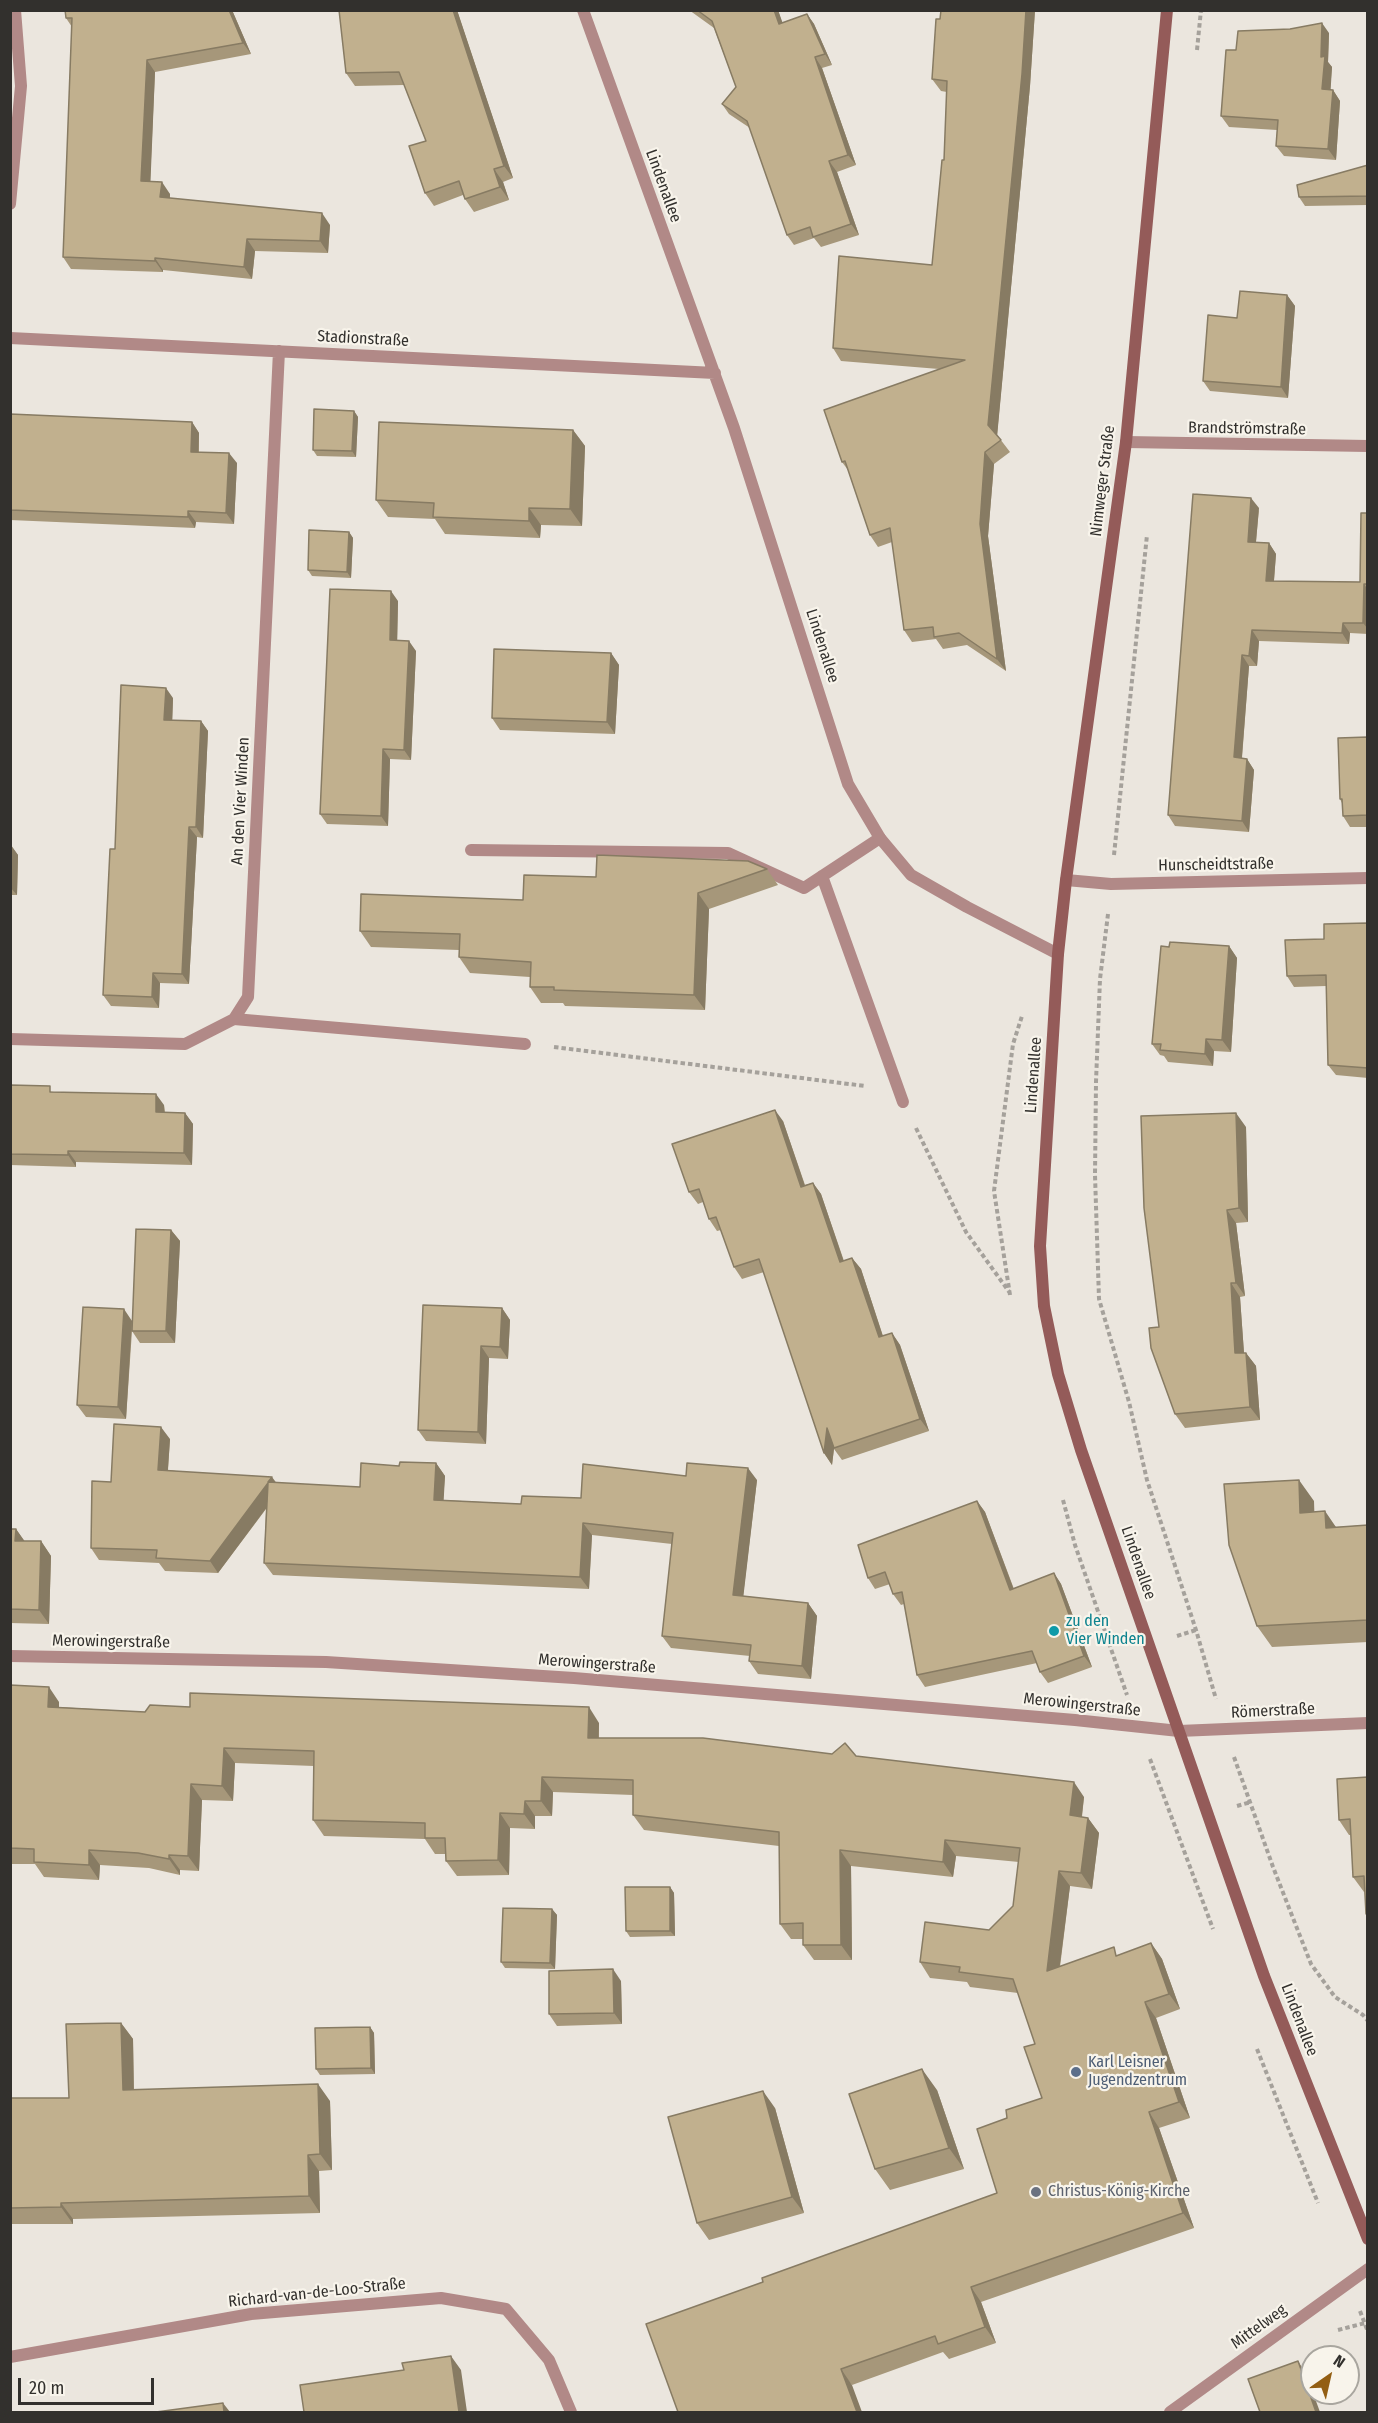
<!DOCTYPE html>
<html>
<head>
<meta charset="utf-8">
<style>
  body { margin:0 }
  #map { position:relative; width:1378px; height:2423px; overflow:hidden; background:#ebe6de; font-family:"Fira Sans Condensed",sans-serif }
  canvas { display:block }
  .frame { position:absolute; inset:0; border:12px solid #32302d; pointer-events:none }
  .north { position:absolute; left:1300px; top:2345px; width:60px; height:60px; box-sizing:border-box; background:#f8f4eb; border:2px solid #a9a69f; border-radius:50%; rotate:34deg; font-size:16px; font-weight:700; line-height:24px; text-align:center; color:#32302d }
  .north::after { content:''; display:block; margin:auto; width:21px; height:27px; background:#935e13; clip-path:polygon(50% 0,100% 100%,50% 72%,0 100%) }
  .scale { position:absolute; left:18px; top:2378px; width:136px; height:27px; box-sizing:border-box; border:3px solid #32302d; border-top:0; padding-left:8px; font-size:18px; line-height:21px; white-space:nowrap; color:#32302d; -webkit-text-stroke:4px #f8f4eb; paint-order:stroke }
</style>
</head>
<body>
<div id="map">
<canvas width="1378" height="2423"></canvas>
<div class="frame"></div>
<div class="north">N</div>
<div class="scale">20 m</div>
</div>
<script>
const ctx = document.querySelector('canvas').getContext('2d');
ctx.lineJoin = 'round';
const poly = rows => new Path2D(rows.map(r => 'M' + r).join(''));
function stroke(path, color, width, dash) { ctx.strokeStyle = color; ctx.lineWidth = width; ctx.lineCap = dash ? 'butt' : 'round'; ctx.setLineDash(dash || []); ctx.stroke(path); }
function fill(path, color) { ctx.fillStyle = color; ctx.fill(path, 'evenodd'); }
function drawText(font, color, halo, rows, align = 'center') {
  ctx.font = font + ' "Fira Sans Condensed",sans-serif'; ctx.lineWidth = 4.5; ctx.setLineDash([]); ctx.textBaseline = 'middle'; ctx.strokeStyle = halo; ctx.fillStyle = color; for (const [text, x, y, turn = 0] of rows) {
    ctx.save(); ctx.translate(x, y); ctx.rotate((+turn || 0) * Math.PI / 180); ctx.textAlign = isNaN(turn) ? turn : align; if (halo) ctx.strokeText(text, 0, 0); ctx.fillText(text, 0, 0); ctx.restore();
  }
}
stroke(poly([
  [1197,50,1201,10],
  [1114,855,1147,535],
  [1108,914,1100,979,1096,1082,1095,1175,1099,1299,1129,1402,1147,1480,1196,1630,1216,1699],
  [554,1047,865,1086],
  [916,1128,966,1232,1010,1293],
  [1010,1295,994,1191,1013,1044,1022,1016],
  [1063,1500,1075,1545,1127,1695],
  [1177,1636,1196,1630],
  [1234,1757,1273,1867,1311,1964,1335,1997,1363,2015,1368,2021],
  [1150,1759,1213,1929],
  [1237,1806,1251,1802],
  [1257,2049,1318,2203],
  [1360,2311,1368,2332],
  [1338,2330,1365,2323]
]), '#a5a19b', 4, [4.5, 3]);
stroke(poly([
  [471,850,728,853,804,888,880,838],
  [822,876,903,1102],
  [234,1019,525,1044]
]), '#b18987', 12);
stroke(poly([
  [583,10,734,428,848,784,880,838,911,875,967,907,1058,954],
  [10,204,21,86,15,10],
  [10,338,715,373],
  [1126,442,1368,446],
  [1066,880,1111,884,1368,878],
  [10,1039,185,1044,234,1019,248,997,279,351],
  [10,2357,251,2314,441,2298,506,2309,549,2360,571,2412],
  [1170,2412,1368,2269]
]), '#b18987', 12);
stroke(poly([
  [10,1656,326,1662,574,1678,1075,1720,1179,1731,1368,1723]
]), '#b18987', 12);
stroke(poly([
  [1167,10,1126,442,1066,880,1058,954,1040,1246,1044,1306,1058,1374,1081,1450,1264,1976,1368,2239]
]), '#945b59', 12);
fill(poly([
  [232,10,251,54,155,72,150,182,170,194,170,198,330,225,328,253,255,251,252,279,163,270,163,272,71,269,63,257,72,27,66,18],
  [339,10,457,10,513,178,503,182,509,200,474,212,465,199,463,195,434,206,425,193,426,141,404,85,355,86,346,73],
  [689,10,778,10,782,23,807,14,814,24,832,65,822,68,856,165,837,172,859,235,821,247,814,238,794,245,787,235,750,128,729,114,722,104,736,87,714,28],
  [941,10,1035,10,1030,86,997,435,1010,452,994,464,988,536,1006,671,967,645,943,649,936,639,912,642,904,630,892,542,878,547,870,535,848,470,842,462,939,369,841,361,833,348,932,265,944,160,947,92,941,91,932,79],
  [1329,33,1328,62,1332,67,1330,90,1333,90,1340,101,1336,160,1284,156,1276,146,1277,130,1229,127,1221,116],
  [1368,165,1368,205,1305,206,1299,197],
  [1287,295,1295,306,1288,398,1210,391,1203,381,1237,318],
  [354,411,358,417,356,457,317,456,313,450],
  [10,414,192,422,199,433,199,452,237,463,234,524,196,522,195,528,10,520],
  [573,430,585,446,582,526,541,525,540,538,445,534,435,519,388,517,376,500],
  [1259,508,1256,542,1269,543,1276,554,1274,581,1360,582,1368,513,1368,634,1350,633,1349,644,1259,641,1257,666,1249,666,1242,758,1247,759,1254,770,1249,832,1175,826,1168,815],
  [349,532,353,538,351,578,312,576,308,570],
  [398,601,397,641,416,651,411,760,390,759,388,826,327,824,320,814],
  [611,653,619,665,615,734,500,730,492,718],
  [173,698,172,720,201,721,208,731,203,838,197,837,189,984,160,983,159,1008,111,1006,103,995,115,849],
  [1368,737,1368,827,1350,827,1343,816,1342,803,1340,799],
  [10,845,18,855,17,895,10,895],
  [767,869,778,885,709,909,705,1010,565,1006,563,1003,541,1003,530,987,530,977,470,973,459,957,459,950,371,947,360,931,523,900,596,877],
  [1368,923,1368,1078,1336,1075,1328,1065,1326,986,1294,987,1287,976,1324,939],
  [1229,946,1237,958,1231,1052,1214,1051,1213,1066,1168,1062,1164,1056,1160,1055,1152,1044,1169,947],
  [10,1085,54,1092,164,1105,165,1112,185,1113,193,1124,192,1165,76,1162,76,1167,10,1165],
  [783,1121,805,1185,813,1183,821,1194,844,1261,852,1258,861,1269,883,1336,892,1333,900,1345,929,1431,842,1460,834,1449,832,1465,824,1453,764,1272,742,1279,734,1267,721,1230,717,1231,709,1219,703,1202,698,1204,689,1192],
  [1246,1127,1248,1222,1236,1223,1245,1296,1240,1297,1244,1353,1246,1353,1256,1366,1260,1420,1185,1428,1175,1414],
  [171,1230,180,1241,175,1343,140,1343,132,1331,126,1419,86,1417,77,1405,132,1320],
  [502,1308,510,1320,508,1359,489,1358,486,1444,426,1441,418,1430],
  [170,1439,168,1470,276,1483,360,1487,399,1466,436,1463,445,1476,443,1500,521,1504,581,1498,686,1476,757,1480,743,1596,808,1603,817,1616,811,1679,758,1674,749,1661,750,1656,671,1648,662,1636,672,1544,592,1535,589,1589,273,1575,264,1563,266,1509,218,1573,165,1571,159,1563,99,1560,91,1548,111,1482],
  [977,1501,985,1512,1014,1589,1054,1573,1061,1584,1092,1667,1048,1683,1040,1672,1037,1663,925,1687,917,1675,904,1604,901,1605,893,1594,890,1584,875,1589,868,1578],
  [1314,1501,1314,1512,1336,1527,1368,1525,1368,1642,1272,1647,1257,1626],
  [10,1529,16,1529,24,1541,41,1541,51,1556,49,1624,10,1623],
  [10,1685,59,1702,59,1707,145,1712,190,1707,599,1723,599,1738,856,1756,1084,1797,1082,1817,1088,1818,1099,1833,1092,1889,1070,1886,1060,1967,1119,1955,1151,1943,1162,1959,1180,2009,1156,2018,1190,2118,1159,2128,1194,2228,981,2302,996,2343,949,2359,943,2352,852,2385,763,2282,997,2193,1007,2118,1042,2098,1035,2044,1018,1993,970,1987,967,1982,930,1978,920,1962,989,1930,1013,1906,1019,1862,956,1856,953,1877,851,1866,852,1960,814,1960,803,1945,803,1939,791,1939,780,1924,779,1846,644,1830,633,1815,633,1795,553,1792,552,1816,535,1816,535,1829,510,1828,509,1875,457,1876,446,1861,446,1854,435,1854,425,1839,324,1836,313,1820,314,1766,235,1763,233,1801,202,1800,199,1871,180,1870,180,1875,149,1868,100,1865,99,1880,44,1877,35,1864,10,1864],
  [1368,1777,1368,1916,1366,1914,1365,1892,1364,1892,1353,1877,1351,1835,1349,1835,1339,1820],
  [670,1887,674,1893,675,1936,630,1937,626,1931],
  [552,1909,557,1915,555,1969,505,1968,501,1962],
  [621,1981,622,2024,557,2026,549,2014],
  [121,2023,133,2039,134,2090,330,2101,332,2170,319,2171,320,2213,73,2219,73,2224,10,2224,10,2098,69,2098],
  [370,2027,374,2033,375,2074,320,2075,316,2069],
  [937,2090,964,2169,890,2190,875,2169],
  [775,2108,804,2213,709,2240,697,2223]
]), '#a6977a');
fill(poly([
  [229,10,232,10,251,54,243,43],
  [453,10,457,10,513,178,504,166],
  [774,10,778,10,787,35,779,24],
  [1026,10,1035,10,1030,86,997,437,988,425],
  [807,14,814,24,832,65,825,54],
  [1322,23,1329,33,1328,62,1332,67,1330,100,1322,89,1321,57],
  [815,57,822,68,856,165,848,155],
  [147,60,155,72,150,193,141,181],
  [1333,90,1340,101,1336,160,1328,149],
  [829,161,837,172,859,235,851,224],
  [494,169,503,182,509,200,500,187],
  [162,182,170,194,169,209,160,197],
  [322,213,330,225,328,253,320,241],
  [247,239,255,251,252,279,244,267],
  [155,258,163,270,163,272,155,261],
  [1287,295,1295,306,1288,398,1281,387],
  [354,411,358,417,356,457,352,451],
  [192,422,199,433,198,462,191,452],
  [573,430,585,446,582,526,570,509],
  [985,452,994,464,988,536,1006,671,997,659,980,524],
  [229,453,237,463,234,524,226,513],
  [1251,498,1259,508,1255,552,1248,542],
  [529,508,541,525,540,538,529,521],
  [188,511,196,522,195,528,188,517],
  [349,532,353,538,351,578,347,572],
  [1269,543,1276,554,1273,592,1266,581],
  [1364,584,1368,590,1368,629,1363,623],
  [391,591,398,601,397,650,390,640],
  [1343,623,1350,633,1349,644,1342,633],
  [1252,630,1259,641,1257,666,1249,656],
  [409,641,416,651,411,760,404,750],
  [611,653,619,665,615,734,607,722],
  [1242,655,1249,666,1241,768,1234,757],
  [166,688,173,698,172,730,164,720],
  [201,721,208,731,203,838,196,827],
  [383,749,390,759,388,826,381,816],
  [1247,759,1254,770,1249,832,1242,821],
  [189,827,197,837,189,984,182,974],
  [11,845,18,855,17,895,10,887],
  [698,893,709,909,705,1010,694,995],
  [1229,946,1237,958,1231,1052,1222,1040],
  [153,973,160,983,159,1008,152,997],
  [1206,1039,1214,1051,1213,1066,1205,1054],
  [156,1094,164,1105,165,1124,156,1112],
  [775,1110,783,1121,809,1198,801,1187],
  [185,1113,193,1124,192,1165,184,1153],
  [1236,1113,1246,1127,1248,1222,1239,1208],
  [68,1151,76,1162,76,1167,68,1155],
  [813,1183,821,1194,848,1274,840,1262],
  [1227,1210,1236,1223,1245,1296,1236,1283],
  [171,1230,180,1241,175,1343,166,1331],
  [852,1258,861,1269,887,1349,879,1337],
  [1231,1283,1240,1297,1245,1367,1235,1353],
  [502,1308,510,1320,508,1359,500,1347],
  [124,1309,132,1321,126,1419,118,1407],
  [892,1333,900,1345,929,1431,920,1419],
  [481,1346,489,1358,486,1444,478,1432],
  [1246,1353,1256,1366,1260,1420,1250,1407],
  [161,1427,170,1439,167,1482,158,1470],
  [827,1428,835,1440,832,1465,824,1453],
  [436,1463,445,1476,443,1512,434,1500],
  [748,1468,757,1480,742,1608,733,1595],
  [272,1477,281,1489,268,1482],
  [1299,1480,1314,1501,1315,1534,1300,1513],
  [268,1483,276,1495,218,1573,210,1561],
  [977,1501,985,1512,1018,1601,1010,1590],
  [1325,1511,1340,1533,1326,1528],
  [583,1523,592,1535,589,1589,580,1577],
  [16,1529,26,1543,15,1541],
  [41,1541,51,1556,49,1624,39,1610],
  [1054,1573,1061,1584,1092,1667,1084,1656],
  [808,1603,817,1616,811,1679,802,1666],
  [49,1687,59,1702,59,1722,48,1707],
  [589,1707,599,1723,598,1753,588,1738],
  [224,1748,235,1763,233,1801,222,1786],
  [542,1777,553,1792,552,1816,541,1801],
  [1074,1782,1084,1797,1080,1831,1070,1815],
  [191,1784,202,1800,199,1871,188,1856],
  [525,1801,535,1816,535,1829,524,1814],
  [500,1813,510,1828,509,1875,498,1860],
  [1088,1818,1099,1833,1092,1889,1081,1873],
  [945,1840,956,1856,953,1877,943,1862],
  [89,1850,100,1865,99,1880,89,1865],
  [840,1850,851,1866,852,1960,841,1945],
  [169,1855,180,1870,180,1875,169,1859],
  [1059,1871,1070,1886,1057,1987,1047,1971],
  [670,1887,674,1893,675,1936,670,1931],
  [552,1909,557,1915,555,1969,550,1963],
  [1151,1943,1162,1959,1180,2009,1169,1994],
  [613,1969,621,1981,622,2024,614,2013],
  [1145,2002,1156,2018,1190,2118,1179,2102],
  [121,2023,133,2039,134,2106,123,2090],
  [370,2027,374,2033,375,2074,371,2068],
  [922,2069,937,2090,964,2169,949,2148],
  [318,2084,330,2101,332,2170,320,2154],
  [763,2091,775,2108,804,2213,792,2197],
  [1149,2112,1159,2128,1194,2228,1183,2213],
  [308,2155,319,2171,320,2213,309,2196],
  [61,2203,73,2219,73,2224,61,2207],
  [971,2287,981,2302,996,2343,985,2327],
  [451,2356,461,2370,467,2412,459,2412],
  [1298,2361,1306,2374,1312,2389,1312,2393,1313,2393,1320,2412,1316,2412],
  [841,2369,852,2385,862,2412,857,2412],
  [223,2403,230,2412,224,2412]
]), '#877b63');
const building = poly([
  [65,10,229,10,243,43,147,60,141,181,162,182,160,197,322,213,320,241,247,239,244,267,155,258,155,261,63,257,72,18,66,18,65,10],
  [339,10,453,10,504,166,494,169,500,187,465,199,459,181,425,193,409,146,426,141,399,72,346,73,339,10],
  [697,10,774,10,779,24,807,14,825,54,815,57,848,155,829,161,851,224,813,237,810,227,787,235,747,121,722,104,736,87,712,21,697,10],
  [941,10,1026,10,1022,74,988,425,1001,440,985,452,980,524,997,659,959,633,934,637,933,627,904,630,890,528,870,535,845,461,842,462,824,410,965,360,833,348,839,256,932,265,942,160,944,160,947,81,932,79,936,19,940,19,941,10],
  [1322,23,1321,57,1325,56,1322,89,1333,90,1328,149,1276,146,1278,120,1221,116,1226,50,1236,50,1238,31,1290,29,1322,23],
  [1368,165,1368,196,1299,197,1297,185,1368,165],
  [1240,291,1287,295,1281,387,1203,381,1208,315,1237,318,1240,291],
  [314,409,354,411,352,451,313,450,314,409],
  [10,414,192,422,191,452,229,453,226,513,188,511,188,517,10,510,10,414],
  [379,422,573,430,570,509,529,508,529,521,433,517,434,503,376,500,379,422],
  [1193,494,1251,498,1248,542,1269,543,1266,581,1360,582,1361,513,1368,513,1368,584,1364,584,1363,623,1343,623,1342,633,1252,630,1249,656,1242,655,1234,757,1247,759,1242,821,1168,815,1193,494],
  [309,530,349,532,347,572,308,570,309,530],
  [330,589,391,591,390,640,409,641,404,750,383,749,381,816,320,814,330,589],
  [494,649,611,653,607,722,492,718,494,649],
  [121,685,166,688,164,720,201,721,196,827,189,827,182,974,153,973,152,997,103,995,110,849,115,849,121,685],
  [1368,737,1368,815,1343,816,1342,799,1340,799,1338,738,1368,737],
  [597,855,748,861,767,869,698,893,694,995,554,990,554,987,530,987,531,962,459,957,460,934,360,931,361,894,523,900,524,875,596,877,597,855],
  [1368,923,1368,1068,1328,1065,1326,975,1287,976,1285,940,1324,939,1324,924,1368,923],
  [1170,942,1229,946,1222,1040,1206,1039,1205,1054,1160,1050,1161,1044,1152,1044,1161,946,1169,947,1170,942],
  [10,1085,50,1086,50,1092,156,1094,156,1112,185,1113,184,1153,68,1151,68,1155,10,1154,10,1085],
  [775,1110,801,1187,813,1183,840,1262,852,1258,879,1337,892,1333,920,1419,834,1448,827,1428,824,1453,759,1259,734,1267,716,1217,709,1219,699,1189,689,1192,672,1144,775,1110],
  [1236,1113,1239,1208,1227,1210,1236,1283,1231,1283,1235,1353,1246,1353,1250,1407,1175,1414,1151,1348,1149,1328,1159,1327,1144,1208,1141,1116,1236,1113],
  [136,1229,171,1230,166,1331,132,1331,136,1229],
  [423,1305,502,1308,500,1347,481,1346,478,1432,418,1430,423,1305],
  [83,1307,124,1309,118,1407,77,1405,83,1307],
  [114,1424,161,1427,158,1470,272,1477,268,1482,360,1487,361,1463,399,1466,400,1462,436,1463,434,1500,521,1504,522,1496,581,1498,583,1464,686,1476,687,1463,748,1468,733,1595,808,1603,802,1666,749,1661,751,1645,662,1636,673,1533,583,1523,580,1577,264,1563,268,1483,210,1561,156,1558,157,1550,91,1548,92,1481,111,1482,114,1424],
  [1299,1480,1300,1513,1325,1511,1326,1528,1368,1525,1368,1620,1257,1626,1229,1545,1224,1484,1299,1480],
  [977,1501,1010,1590,1054,1573,1084,1656,1040,1672,1032,1651,917,1675,902,1592,893,1594,885,1572,868,1578,858,1545,977,1501],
  [10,1529,16,1529,15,1541,41,1541,39,1610,10,1609,10,1529],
  [10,1685,49,1687,48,1707,145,1712,150,1705,190,1707,190,1693,589,1707,588,1738,703,1738,832,1754,845,1743,856,1756,1074,1782,1070,1815,1088,1818,1081,1873,1059,1871,1047,1971,1114,1947,1116,1956,1151,1943,1169,1994,1145,2002,1179,2102,1149,2112,1183,2213,971,2287,985,2327,938,2344,935,2336,841,2369,857,2412,678,2412,646,2324,763,2282,762,2278,997,2193,977,2129,1007,2118,1006,2110,1042,2098,1024,2047,1035,2044,1013,1979,959,1972,960,1967,920,1962,925,1922,989,1930,1013,1906,1020,1848,945,1840,943,1862,840,1850,841,1945,803,1945,803,1923,780,1924,779,1832,633,1815,633,1780,542,1777,541,1801,525,1801,524,1814,500,1813,498,1860,446,1861,445,1838,425,1838,425,1823,313,1820,314,1751,224,1748,222,1786,191,1784,188,1856,169,1855,169,1859,138,1853,89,1850,89,1865,34,1862,34,1849,10,1848,10,1685],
  [1368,1777,1368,1914,1366,1914,1364,1876,1353,1877,1350,1819,1339,1820,1337,1779,1368,1777],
  [625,1887,670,1887,670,1931,626,1931,625,1887],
  [503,1908,552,1909,550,1963,501,1962,503,1908],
  [613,1969,614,2013,549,2014,549,1971,613,1969],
  [121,2023,123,2090,318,2084,320,2154,308,2155,309,2196,61,2203,61,2207,10,2208,10,2098,69,2098,66,2024,121,2023],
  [370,2027,371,2068,316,2069,315,2028,370,2027],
  [922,2069,949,2148,875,2169,849,2094,922,2069],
  [763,2091,792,2197,697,2223,668,2117,763,2091],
  [451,2356,459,2412,304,2412,300,2385,404,2370,402,2363,451,2356],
  [1298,2361,1316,2412,1260,2412,1248,2379,1298,2361],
  [223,2403,224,2412,156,2412,223,2403]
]);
fill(building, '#c1b08e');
stroke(building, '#877b63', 1.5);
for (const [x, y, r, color] of [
  [1054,1631,6,"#0f9aa8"],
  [1076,2072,6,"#5c6f8a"],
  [1036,2192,6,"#6b7280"]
]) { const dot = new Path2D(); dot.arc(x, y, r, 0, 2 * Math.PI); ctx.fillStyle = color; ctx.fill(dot); stroke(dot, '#f8f4eb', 2); }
drawText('16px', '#32302d', '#f8f4eb', [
  ["Lindenallee",663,186,70],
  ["Stadionstraße",363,339,3],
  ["Brandströmstraße",1247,429,1],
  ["Nimweger Straße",1103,481,-83],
  ["Lindenallee",822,646,72],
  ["An den Vier Winden",241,801,-87],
  ["Hunscheidtstraße",1216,865,-1],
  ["Lindenallee",1034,1075,-86],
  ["Lindenallee",1138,1563,71],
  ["Merowingerstraße",111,1642,1],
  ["Merowingerstraße",597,1664,4],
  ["Merowingerstraße",1082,1705,6],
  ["Römerstraße",1273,1711,-3],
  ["Lindenallee",1299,2020,69],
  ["Richard-van-de-Loo-Straße",317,2293,-6],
  ["Mittelweg",1259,2327,-36]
]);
drawText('16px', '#0d838f', '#f8f4eb', [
  ["zu den",1066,1622],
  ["Vier Winden",1066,1640]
], 'left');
drawText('16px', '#4e5e75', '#f8f4eb', [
  ["Karl Leisner",1088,2063],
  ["Jugendzentrum",1088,2081]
], 'left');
drawText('16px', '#5b616d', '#f8f4eb', [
  ["Christus-König-Kirche",1048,2192]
], 'left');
</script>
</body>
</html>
